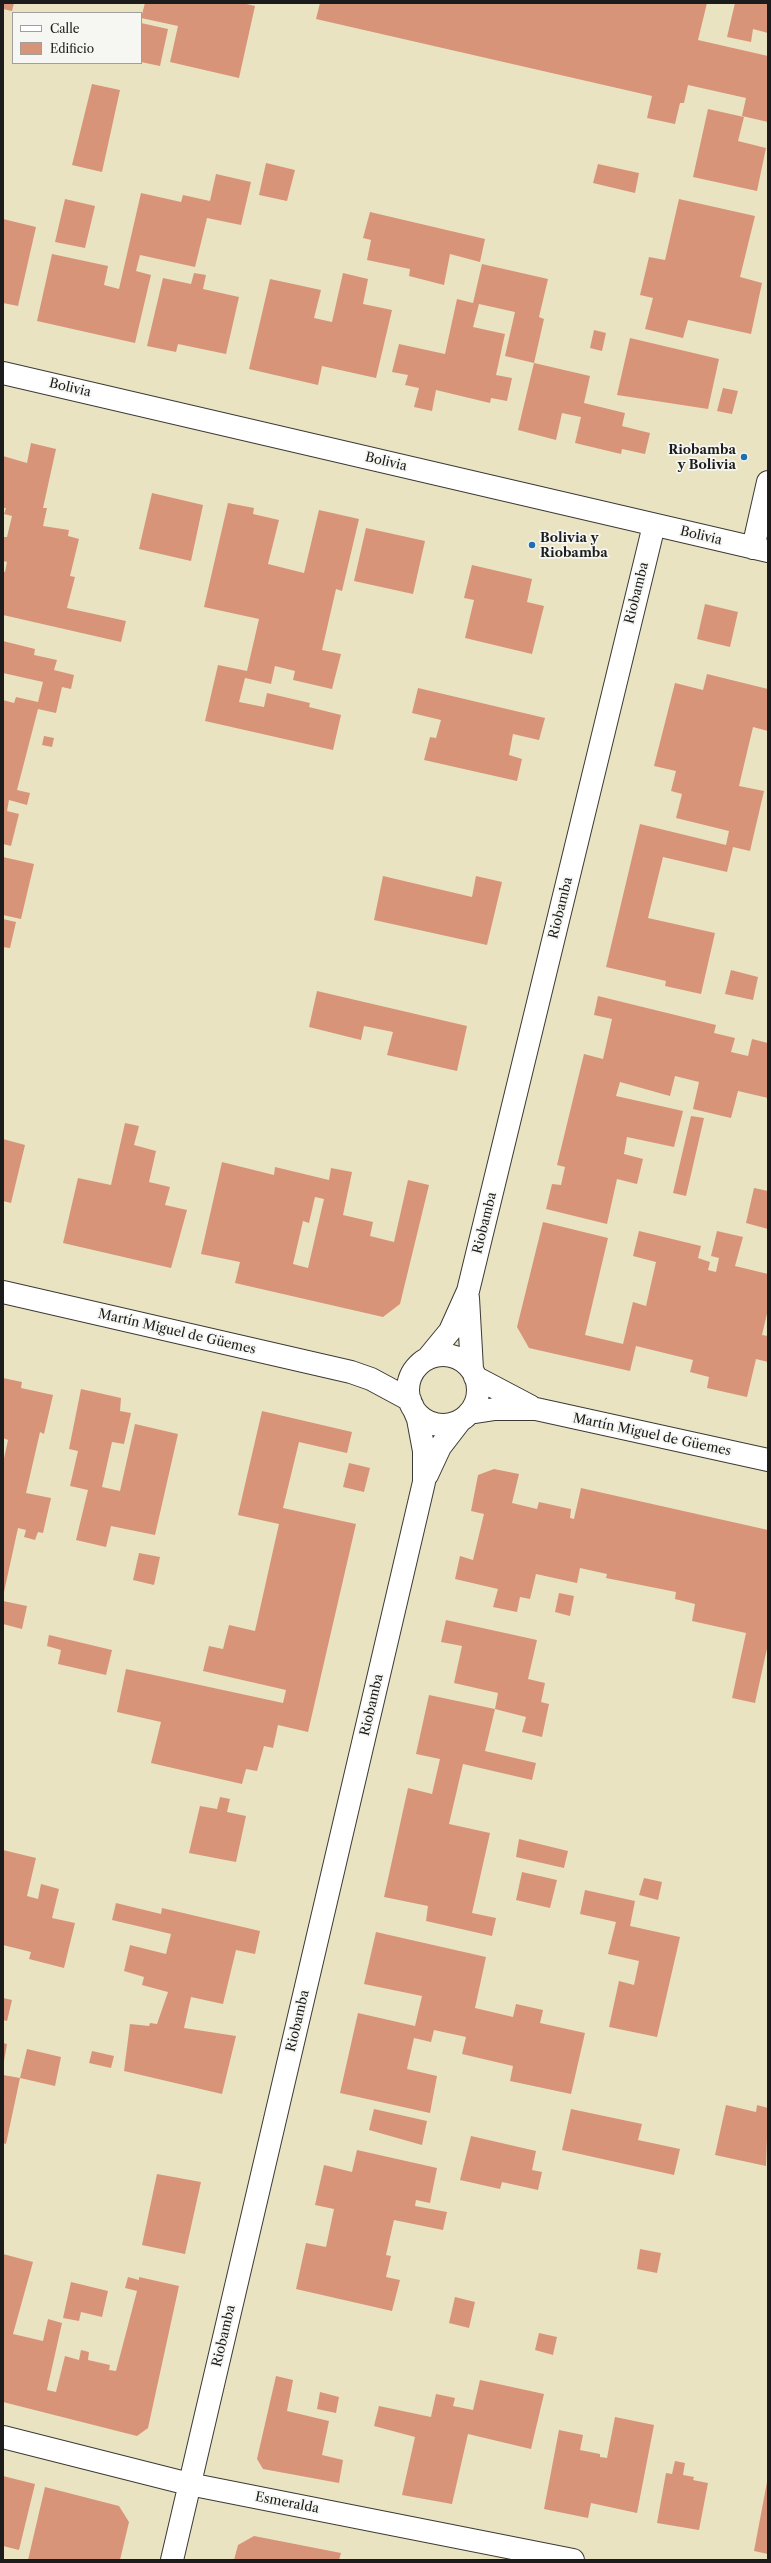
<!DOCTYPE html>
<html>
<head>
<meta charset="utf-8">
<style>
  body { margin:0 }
  #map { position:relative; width:771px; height:2563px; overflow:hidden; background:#e9e3c2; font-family:"Libre Caslon Text",serif }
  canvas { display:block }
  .frame { position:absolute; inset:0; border:4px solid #1c1c1c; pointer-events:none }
  .legend { position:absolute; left:12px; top:12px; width:130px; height:52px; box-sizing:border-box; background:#f6f6f2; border:1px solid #9f9f9c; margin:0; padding:5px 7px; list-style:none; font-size:12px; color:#1c1c1c }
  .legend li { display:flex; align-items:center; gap:8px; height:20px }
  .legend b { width:20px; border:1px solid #9f9f9c }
</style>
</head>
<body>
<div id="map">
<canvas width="771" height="2563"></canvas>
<div class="frame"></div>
<ul class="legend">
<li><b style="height:5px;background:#fff"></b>Calle</li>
<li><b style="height:11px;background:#d89479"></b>Edificio</li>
</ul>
</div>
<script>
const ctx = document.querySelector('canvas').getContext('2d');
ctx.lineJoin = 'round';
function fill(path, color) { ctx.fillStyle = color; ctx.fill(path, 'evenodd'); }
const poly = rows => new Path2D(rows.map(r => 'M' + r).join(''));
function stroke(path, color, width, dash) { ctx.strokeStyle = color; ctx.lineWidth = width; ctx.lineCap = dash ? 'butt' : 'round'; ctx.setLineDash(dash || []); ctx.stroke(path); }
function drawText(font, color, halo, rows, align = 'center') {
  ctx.font = font + ' "Libre Caslon Text",serif'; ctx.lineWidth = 3.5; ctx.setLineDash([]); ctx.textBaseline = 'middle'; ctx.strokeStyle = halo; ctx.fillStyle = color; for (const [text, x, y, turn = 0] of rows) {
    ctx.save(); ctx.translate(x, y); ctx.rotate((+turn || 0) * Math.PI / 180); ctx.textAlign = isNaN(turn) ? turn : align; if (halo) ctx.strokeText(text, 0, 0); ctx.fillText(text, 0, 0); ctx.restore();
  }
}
fill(poly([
  [3,3,14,3,12,11,3,9],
  [145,3,242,3,255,6,239,78,170,62,178,26,141,18],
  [320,3,707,3,698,40,768,56,768,122,742,116,746,98,688,85,684,103,680,103,675,124,647,118,652,96,316,19],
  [735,3,768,3,768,33,753,29,751,42,727,37],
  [141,23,168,29,160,66,141,62],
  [92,84,120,90,102,172,72,165],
  [708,109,744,117,738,141,766,148,757,191,693,177],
  [266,163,295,170,287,201,259,195],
  [598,164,639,173,635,193,593,183],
  [216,174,251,182,241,225,207,218,195,267,140,255,136,271,151,275,135,343,37,321,52,254,108,266,104,285,119,289,141,193,181,202,183,195,210,201],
  [65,199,95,206,85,248,55,242],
  [679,199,755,216,740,277,762,283,751,334,688,320,683,338,645,329,653,298,640,295,649,257,665,260],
  [370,212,485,239,480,262,450,254,444,285,409,276,410,269,367,260,371,240,363,238],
  [3,219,36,227,18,306,3,303],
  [482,264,548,279,539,317,544,319,534,363,505,356,515,312,479,304,473,327,505,334,496,375,512,378,507,401,491,398,490,403,436,390,432,411,414,407,419,388,405,385,408,375,392,372,399,344,445,354,457,299,473,303],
  [194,273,206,275,203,289,239,297,226,354,178,344,176,352,147,346,163,278,191,284],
  [343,273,368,279,363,304,392,310,376,378,322,366,318,385,249,369,270,279,321,290,314,318,332,322],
  [594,330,606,333,602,351,590,348],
  [630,338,719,359,708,409,617,395],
  [534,363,590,376,584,403,625,413,622,426,650,433,645,454,622,449,621,454,575,443,581,417,562,413,556,440,518,430],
  [723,388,738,391,732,414,717,411],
  [31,443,56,449,43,508,47,508,43,526,69,530,68,536,79,539,70,576,75,577,67,608,126,621,121,642,3,615,3,571,5,572,7,562,3,561,3,543,4,537,7,537,12,516,4,514,6,508,3,508,3,456,27,463],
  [152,493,203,505,191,561,139,549],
  [228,503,254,508,253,514,279,520,268,564,304,573,319,510,359,519,342,591,336,589,322,650,341,654,332,689,293,680,295,671,275,666,271,684,245,678,239,702,264,707,267,693,310,703,309,707,341,715,333,750,205,721,218,665,247,671,259,619,204,607],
  [366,528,425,541,413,594,354,581],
  [472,565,532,579,527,602,544,606,532,654,465,638,474,600,464,598],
  [705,604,738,612,730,647,697,639],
  [3,641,35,649,34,655,57,660,54,670,74,675,71,689,62,687,56,713,38,709,17,790,30,793,27,805,9,800,7,811,19,814,11,846,3,844,3,700,14,703,16,697,38,702,43,682,3,673],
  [707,674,768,689,768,731,753,727,739,786,764,791,750,851,733,847,727,872,663,857,648,918,715,933,701,994,665,986,666,981,606,967,640,824,726,845,729,831,676,818,682,794,671,791,676,771,654,766,675,683,703,690],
  [418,688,545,718,539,740,513,734,509,755,522,759,517,781,424,760,430,737,436,738,441,720,412,713],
  [44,736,54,738,52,747,42,745],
  [3,857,34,864,21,919,3,915],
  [383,876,472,897,476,876,502,882,487,945,374,920],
  [3,919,16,922,10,948,3,947],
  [731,970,758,977,753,1000,725,994],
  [317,991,467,1026,457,1071,387,1055,393,1032,364,1026,361,1040,309,1027],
  [598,996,716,1025,714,1033,735,1038,731,1052,748,1056,752,1039,768,1043,768,1098,738,1091,731,1118,693,1109,699,1082,675,1076,670,1096,620,1082,616,1096,683,1111,674,1147,627,1137,624,1154,643,1159,637,1184,617,1179,607,1224,546,1209,552,1184,561,1185,565,1167,557,1165,584,1054,603,1059,612,1019,594,1015],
  [691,1116,704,1118,686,1196,673,1193],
  [125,1123,139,1126,134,1145,156,1151,149,1182,170,1187,165,1205,187,1210,171,1268,63,1243,78,1178,111,1185],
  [3,1139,25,1145,11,1203,3,1201],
  [222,1162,274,1175,275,1167,329,1180,331,1168,352,1172,343,1215,373,1222,370,1236,394,1242,408,1180,429,1185,400,1304,383,1317,235,1283,240,1262,201,1254],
  [315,1197,324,1199,308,1268,293,1264,303,1221,309,1223],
  [754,1188,768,1191,768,1229,746,1223],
  [543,1222,608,1238,585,1335,623,1344,633,1302,646,1306,656,1262,633,1256,639,1231,701,1246,698,1258,710,1262,708,1270,716,1272,719,1258,711,1256,717,1231,743,1237,735,1266,768,1274,768,1309,762,1335,768,1336,768,1362,756,1359,747,1397,707,1388,709,1377,690,1372,693,1360,636,1346,630,1371,529,1348,517,1327],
  [3,1378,22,1382,21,1388,53,1395,44,1434,40,1432,26,1493,51,1498,43,1533,38,1532,35,1540,24,1537,26,1530,18,1528,4,1592,3,1463,8,1440,3,1438],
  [81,1389,121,1398,120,1411,131,1413,124,1444,112,1442,102,1487,120,1491,135,1424,178,1434,155,1535,111,1526,106,1547,76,1540,88,1490,70,1486,78,1451,69,1449],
  [262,1411,352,1432,347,1453,299,1442,283,1508,356,1524,308,1732,278,1725,273,1748,264,1746,257,1771,246,1769,242,1784,151,1763,161,1722,117,1712,126,1669,283,1703,286,1690,203,1671,209,1646,223,1649,229,1625,255,1631,270,1564,279,1524,238,1515],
  [349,1463,370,1468,364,1492,343,1487],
  [494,1469,519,1474,512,1503,537,1509,539,1502,571,1509,570,1518,574,1519,581,1488,768,1530,768,1644,755,1703,732,1698,746,1633,692,1621,695,1604,675,1599,676,1592,606,1578,607,1574,580,1568,577,1583,536,1574,530,1599,520,1597,517,1612,493,1607,498,1589,455,1579,460,1556,473,1560,484,1514,471,1511,478,1475],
  [139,1553,160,1557,154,1585,133,1580],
  [559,1593,574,1596,570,1616,555,1612],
  [3,1601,27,1606,22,1629,3,1624],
  [446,1620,537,1640,528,1679,545,1683,541,1702,549,1704,542,1737,522,1732,526,1717,495,1709,498,1693,454,1683,462,1646,441,1642],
  [49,1635,112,1650,106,1675,58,1664,61,1650,47,1646],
  [429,1695,495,1709,485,1751,536,1763,532,1780,463,1764,449,1824,490,1833,472,1913,496,1918,492,1936,426,1921,428,1906,384,1897,408,1788,432,1794,440,1759,416,1754],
  [220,1797,230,1799,227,1812,246,1816,236,1862,189,1853,200,1806,217,1809],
  [519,1839,568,1851,564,1868,516,1857],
  [3,1850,36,1858,27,1896,38,1899,41,1884,59,1889,52,1918,75,1923,64,1968,29,1959,31,1952,3,1945],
  [522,1872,557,1880,550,1908,516,1900],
  [644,1878,662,1882,658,1900,639,1895],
  [585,1890,635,1901,630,1926,680,1937,657,2037,609,2027,619,1981,634,1985,639,1961,608,1954,616,1922,580,1914],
  [116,1903,161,1914,162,1908,260,1931,255,1954,236,1950,223,2004,191,1997,184,2028,236,2036,222,2094,124,2071,130,2024,149,2026,150,2023,157,2024,168,1992,142,1985,144,1977,124,1971,130,1945,166,1954,171,1934,112,1920],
  [376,1932,486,1957,475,2008,513,2017,516,2004,543,2010,540,2023,585,2033,571,2094,510,2081,513,2066,462,2054,466,2037,434,2030,431,2042,414,2038,407,2069,437,2076,430,2113,340,2093,358,2013,415,2026,422,1996,364,1984],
  [3,1998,12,2000,7,2021,3,2020],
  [3,2043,7,2044,4,2061,3,2061],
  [27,2049,61,2057,55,2086,20,2078],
  [92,2051,114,2056,111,2068,89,2063],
  [3,2075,20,2078,6,2144,3,2143],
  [726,2105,756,2112,757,2105,768,2108,766,2166,715,2155],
  [374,2109,427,2121,422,2145,369,2130],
  [571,2109,642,2124,638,2140,680,2149,674,2175,562,2150],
  [471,2136,536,2151,532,2170,542,2172,538,2190,502,2182,500,2189,460,2180],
  [357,2150,437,2168,430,2203,416,2200,415,2206,447,2212,443,2230,394,2220,386,2255,391,2256,386,2277,400,2280,392,2311,296,2289,306,2243,326,2247,334,2209,315,2205,324,2165,352,2172],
  [157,2174,201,2182,185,2254,142,2245],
  [640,2249,661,2253,657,2273,637,2269],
  [3,2254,33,2262,13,2334,43,2341,48,2319,62,2323,47,2390,56,2392,65,2356,79,2360,81,2350,89,2352,88,2360,110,2365,109,2370,116,2371,137,2291,125,2288,128,2277,139,2280,139,2277,179,2286,148,2428,137,2436,3,2402],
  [71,2282,108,2291,102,2317,81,2312,79,2321,63,2318],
  [455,2297,475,2302,469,2328,449,2323],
  [539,2333,557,2337,553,2355,535,2350],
  [276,2376,293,2380,287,2411,329,2421,322,2455,343,2460,339,2483,263,2469,257,2459],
  [480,2380,544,2394,531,2449,468,2434,452,2504,402,2495,415,2437,374,2426,379,2406,431,2417,436,2394,455,2398,453,2406,473,2410],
  [320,2392,339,2397,336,2413,317,2409],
  [615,2417,654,2425,637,2513,591,2503,588,2518,544,2509,559,2430,583,2435,580,2450,600,2454,600,2457,607,2458],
  [675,2461,685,2463,683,2475,694,2477,693,2480,708,2483,699,2530,657,2523,666,2473,672,2474],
  [3,2476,35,2484,19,2550,3,2546],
  [767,2482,768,2482,768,2554,754,2551],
  [45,2487,119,2506,129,2522,120,2560,28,2560],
  [254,2536,341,2553,339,2560,234,2560,238,2545]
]), '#d89479');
const minor = poly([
  [3,373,768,551],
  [753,548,768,482],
  [3,1292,351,1372,371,1379,410,1400],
  [468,1298,472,1369],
  '408 1390a35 35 0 1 1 70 0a35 35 0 1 1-70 0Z',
  [427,1359,450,1331,468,1291,654,525],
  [475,1377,530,1406],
  [469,1413,495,1409,536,1409,768,1460],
  [427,1475,440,1447,460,1421],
  [3,2437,189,2484,573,2560],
  [172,2560,424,1482,424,1451,418,1419,412,1405]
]);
stroke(minor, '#3b3a35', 24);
stroke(minor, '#fff', 22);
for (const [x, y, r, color] of [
  [744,457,4,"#1f6fb2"],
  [532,545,4,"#1f6fb2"]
]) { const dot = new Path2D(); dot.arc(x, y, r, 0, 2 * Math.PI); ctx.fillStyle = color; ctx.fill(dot); stroke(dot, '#f6f6f2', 1.5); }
drawText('13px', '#1c1c1c', '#f6f6f2', [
  ["Bolivia",70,388,13],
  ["Bolivia",386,462,13],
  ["Bolivia",701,536,13],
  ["Riobamba",637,593,-76],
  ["Riobamba",561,908,-76],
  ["Riobamba",485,1223,-76],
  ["Martín Miguel de Güemes",177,1332,13],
  ["Martín Miguel de Güemes",652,1435,12],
  ["Riobamba",372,1705,-77],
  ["Riobamba",298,2021,-77],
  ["Riobamba",224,2336,-77],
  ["Esmeralda",287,2503,11]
]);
drawText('bold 13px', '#1c1c1c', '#f6f6f2', [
  ["Riobamba",736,450],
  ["y Bolivia",736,465],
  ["Bolivia y",540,538,"left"],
  ["Riobamba",540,553,"left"]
], 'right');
</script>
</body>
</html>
